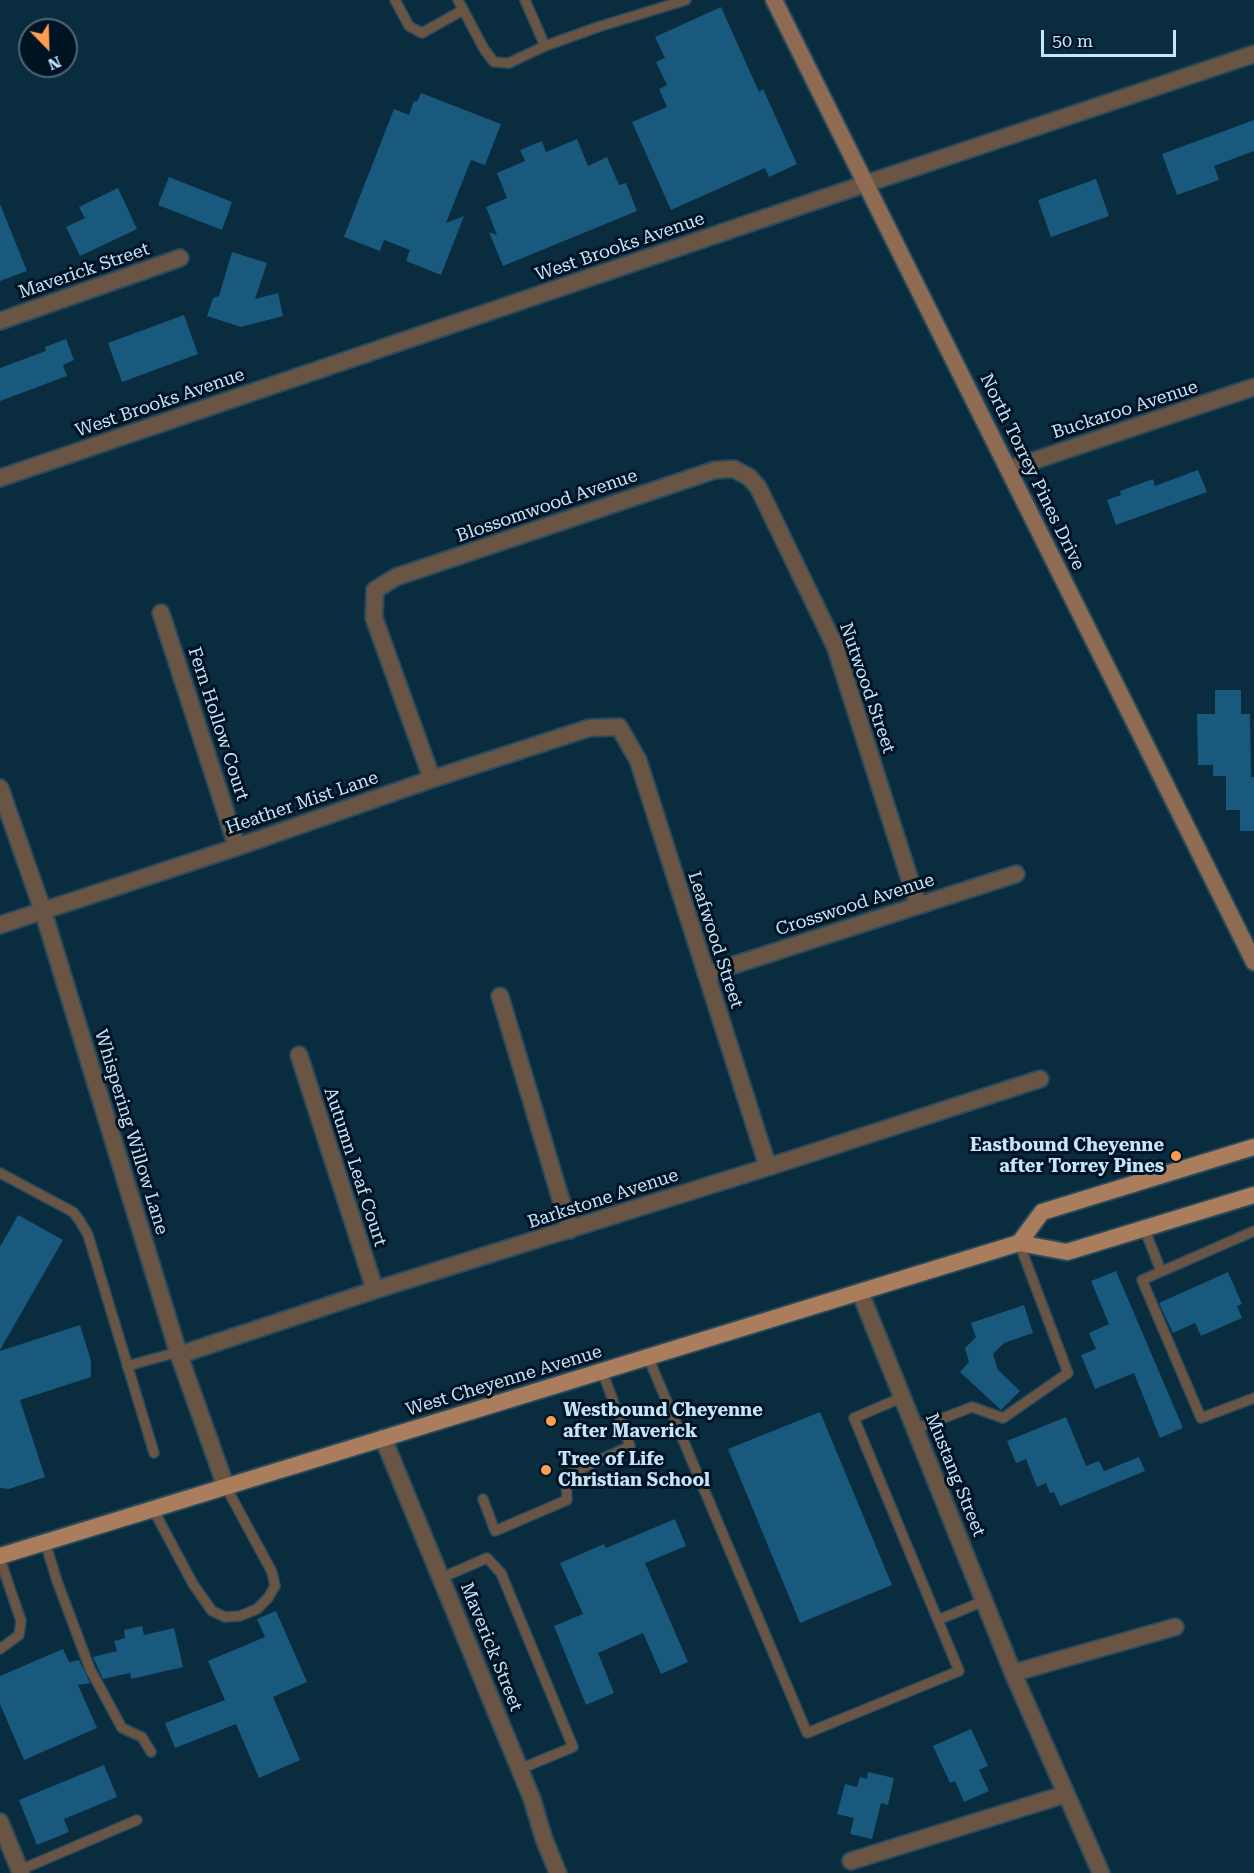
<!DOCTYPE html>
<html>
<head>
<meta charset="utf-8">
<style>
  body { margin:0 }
  #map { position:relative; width:1254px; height:1873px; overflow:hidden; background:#0a2c3f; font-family:"Roboto Serif",serif }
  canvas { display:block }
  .north { position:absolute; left:18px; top:18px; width:60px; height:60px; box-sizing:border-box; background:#001322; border:2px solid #4f6778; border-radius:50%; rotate:157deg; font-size:16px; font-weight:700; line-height:24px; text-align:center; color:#c6e5fa }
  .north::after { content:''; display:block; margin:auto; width:21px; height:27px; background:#fb9e52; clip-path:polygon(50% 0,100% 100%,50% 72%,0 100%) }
  .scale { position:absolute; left:1041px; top:30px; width:135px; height:27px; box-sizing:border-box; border:3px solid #c6e5fa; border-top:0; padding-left:8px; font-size:18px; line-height:21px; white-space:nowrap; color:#c6e5fa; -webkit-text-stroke:4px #001322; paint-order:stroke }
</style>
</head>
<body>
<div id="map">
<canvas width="1254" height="1873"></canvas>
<div class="north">N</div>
<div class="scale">50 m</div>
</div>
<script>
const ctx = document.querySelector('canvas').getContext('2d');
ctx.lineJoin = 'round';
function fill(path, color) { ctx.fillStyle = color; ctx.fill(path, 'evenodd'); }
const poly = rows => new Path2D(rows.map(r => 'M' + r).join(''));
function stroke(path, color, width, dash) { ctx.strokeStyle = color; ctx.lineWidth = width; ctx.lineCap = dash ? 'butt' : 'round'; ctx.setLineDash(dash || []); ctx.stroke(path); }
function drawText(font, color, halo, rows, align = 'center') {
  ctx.font = font + ' "Roboto Serif",serif'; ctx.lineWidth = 6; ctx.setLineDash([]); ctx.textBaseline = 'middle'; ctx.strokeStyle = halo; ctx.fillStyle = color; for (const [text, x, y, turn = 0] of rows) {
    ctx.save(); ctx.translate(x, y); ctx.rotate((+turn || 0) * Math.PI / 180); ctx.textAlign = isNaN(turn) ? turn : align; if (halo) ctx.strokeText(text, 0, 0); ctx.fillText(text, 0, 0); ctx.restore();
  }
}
fill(poly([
  [721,7,759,92,763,89,797,164,769,177,765,168,671,210,632,122,667,107,659,89,667,85,656,62,665,58,655,37],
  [421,93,501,124,485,165,471,160,446,223,464,216,441,275,406,261,410,250,384,240,380,251,344,237,394,109,409,115,414,101,417,102],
  [1254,120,1254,151,1214,166,1219,180,1177,195,1162,154],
  [577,139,588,166,607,157,619,185,626,183,637,211,503,266,489,232,497,235,486,207,507,198,497,173,525,161,520,150,542,141,546,152],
  [169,177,232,202,222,230,158,205],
  [1096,179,1109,216,1051,237,1038,200],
  [118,188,137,229,80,256,66,227,85,218,79,207],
  [0,204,27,271,0,281],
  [232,252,267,263,255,299,278,293,283,316,241,327,207,316,213,298,219,296],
  [184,315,198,354,122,382,108,343],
  [66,339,74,360,63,365,67,376,0,401,0,368,46,351,45,347],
  [1198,470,1207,492,1116,525,1107,500,1121,495,1120,491,1153,479,1155,486],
  [1215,690,1241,690,1241,714,1250,714,1251,777,1254,777,1254,831,1240,831,1240,810,1226,810,1226,776,1213,776,1213,765,1198,765,1197,714,1215,714],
  [18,1215,63,1240,0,1350,0,1247],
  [1116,1271,1183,1428,1160,1438,1134,1373,1095,1389,1081,1355,1096,1349,1089,1333,1109,1324,1091,1281],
  [1228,1272,1242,1304,1237,1306,1242,1318,1201,1336,1195,1323,1173,1333,1159,1303],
  [1024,1305,1033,1333,1004,1343,993,1354,998,1370,1020,1391,1001,1410,960,1372,969,1362,965,1348,976,1337,971,1323],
  [80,1325,91,1361,91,1377,20,1400,45,1477,9,1489,0,1488,0,1351],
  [820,1412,892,1585,800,1623,728,1449],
  [1066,1417,1086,1466,1099,1461,1104,1471,1139,1457,1145,1471,1060,1506,1054,1492,1050,1493,1046,1483,1037,1487,1026,1459,1016,1463,1007,1441],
  [675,1519,686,1546,645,1563,688,1662,661,1674,643,1633,598,1653,614,1693,586,1705,554,1626,583,1614,560,1563,604,1544,606,1548],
  [276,1611,307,1682,273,1697,300,1760,259,1778,236,1724,175,1748,165,1723,225,1700,208,1661,265,1637,257,1619],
  [142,1626,144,1635,174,1628,183,1667,131,1679,130,1673,103,1679,93,1657,117,1651,114,1641,125,1638,124,1630],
  [63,1649,69,1662,79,1660,90,1683,78,1685,97,1728,24,1760,0,1704,0,1676],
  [971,1729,988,1766,979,1770,989,1791,964,1802,955,1781,950,1783,933,1746],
  [104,1765,117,1797,64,1819,69,1832,37,1845,19,1800],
  [868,1772,894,1778,888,1805,881,1803,872,1839,850,1834,854,1818,837,1814,845,1784,857,1787,860,1777,867,1779]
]), '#18597d');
const service = poly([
  [395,0,409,26,422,33,463,10],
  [458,0,484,49,494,62,509,63,545,46],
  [525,0,545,46,598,27,686,0],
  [0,1173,73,1212,80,1221,88,1235,154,1453],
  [1144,1228,1161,1271],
  [1254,1231,1142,1280,1201,1418,1254,1398],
  [648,1357,807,1733,959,1671,854,1418,903,1397],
  [127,1366,178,1352],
  [915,1429,972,1407,1003,1418,1068,1373,1019,1243],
  [483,1499,495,1531,567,1500,566,1476,630,1446,602,1371],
  [153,1509,193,1584,212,1611,225,1617,240,1616,257,1609,268,1598,275,1586,272,1572,226,1487],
  [45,1542,57,1581,90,1669,122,1728,142,1737,151,1752],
  [0,1559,21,1621,19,1635,0,1649],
  [441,1578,487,1558,501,1573,573,1747,520,1769],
  [938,1620,984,1601],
  [20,1870,137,1820]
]);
const minor = poly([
  [0,321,180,258],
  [1009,469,1254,387],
  [0,478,865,184,1254,54],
  [161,613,237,847],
  [432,779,374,618,375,590,396,577,715,470,734,469,749,477,758,487,835,646,918,905],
  [0,788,43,911,179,1355,226,1487],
  [0,925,237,847,432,779,589,728,619,727,638,760,768,1167],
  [706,974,1016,874],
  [500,996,570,1230],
  [299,1055,375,1290],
  [860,1292,1013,1673,1101,1873],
  [179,1355,375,1290,768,1167,1040,1079],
  [383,1438,532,1799,544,1839,558,1873],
  [1013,1673,1175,1627],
  [0,1822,21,1873],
  [851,1861,1066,1794]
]);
const secondary = poly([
  [774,0,1254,962]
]);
const primary = poly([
  [1019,1243,1042,1212,1254,1147],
  [0,1556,1019,1243,1067,1252,1254,1195]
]);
stroke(service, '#284a5d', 12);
stroke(minor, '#284a5d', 20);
stroke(secondary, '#284a5d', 20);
stroke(primary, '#284a5d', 20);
stroke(service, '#6a5444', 9);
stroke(minor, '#6a5444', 16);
stroke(secondary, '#8e6b52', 16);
stroke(primary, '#aa7d5c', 16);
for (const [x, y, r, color] of [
  [1176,1156,6,"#fb9e52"],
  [551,1421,6,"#fb9e52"],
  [546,1470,6,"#fb9e52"]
]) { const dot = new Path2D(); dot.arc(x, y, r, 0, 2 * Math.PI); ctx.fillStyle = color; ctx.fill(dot); stroke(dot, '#001322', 2); }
drawText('18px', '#c6e5fa', '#001322', [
  ["West Brooks Avenue",620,247,-19],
  ["Maverick Street",84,271,-19],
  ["West Brooks Avenue",160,403,-19],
  ["Buckaroo Avenue",1125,410,-18],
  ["North Torrey Pines Drive",1032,472,64],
  ["Blossomwood Avenue",547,506,-19],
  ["Nutwood Street",867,688,71],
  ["Fern Hollow Court",218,724,72],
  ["Heather Mist Lane",302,803,-19],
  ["Crosswood Avenue",855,905,-18],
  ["Leafwood Street",715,940,72],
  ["Whispering Willow Lane",131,1132,73],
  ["Autumn Leaf Court",355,1167,72],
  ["Barkstone Avenue",603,1199,-18],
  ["West Cheyenne Avenue",504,1381,-17],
  ["Mustang Street",955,1475,68],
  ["Maverick Street",491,1647,68]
]);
drawText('bold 18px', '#c6e5fa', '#001322', [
  ["Eastbound Cheyenne",1164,1146,"right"],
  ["after Torrey Pines",1164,1167,"right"],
  ["Westbound Cheyenne",563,1411],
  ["after Maverick",563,1432],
  ["Tree of Life",558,1460],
  ["Christian School",558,1481]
], 'left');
</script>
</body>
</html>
